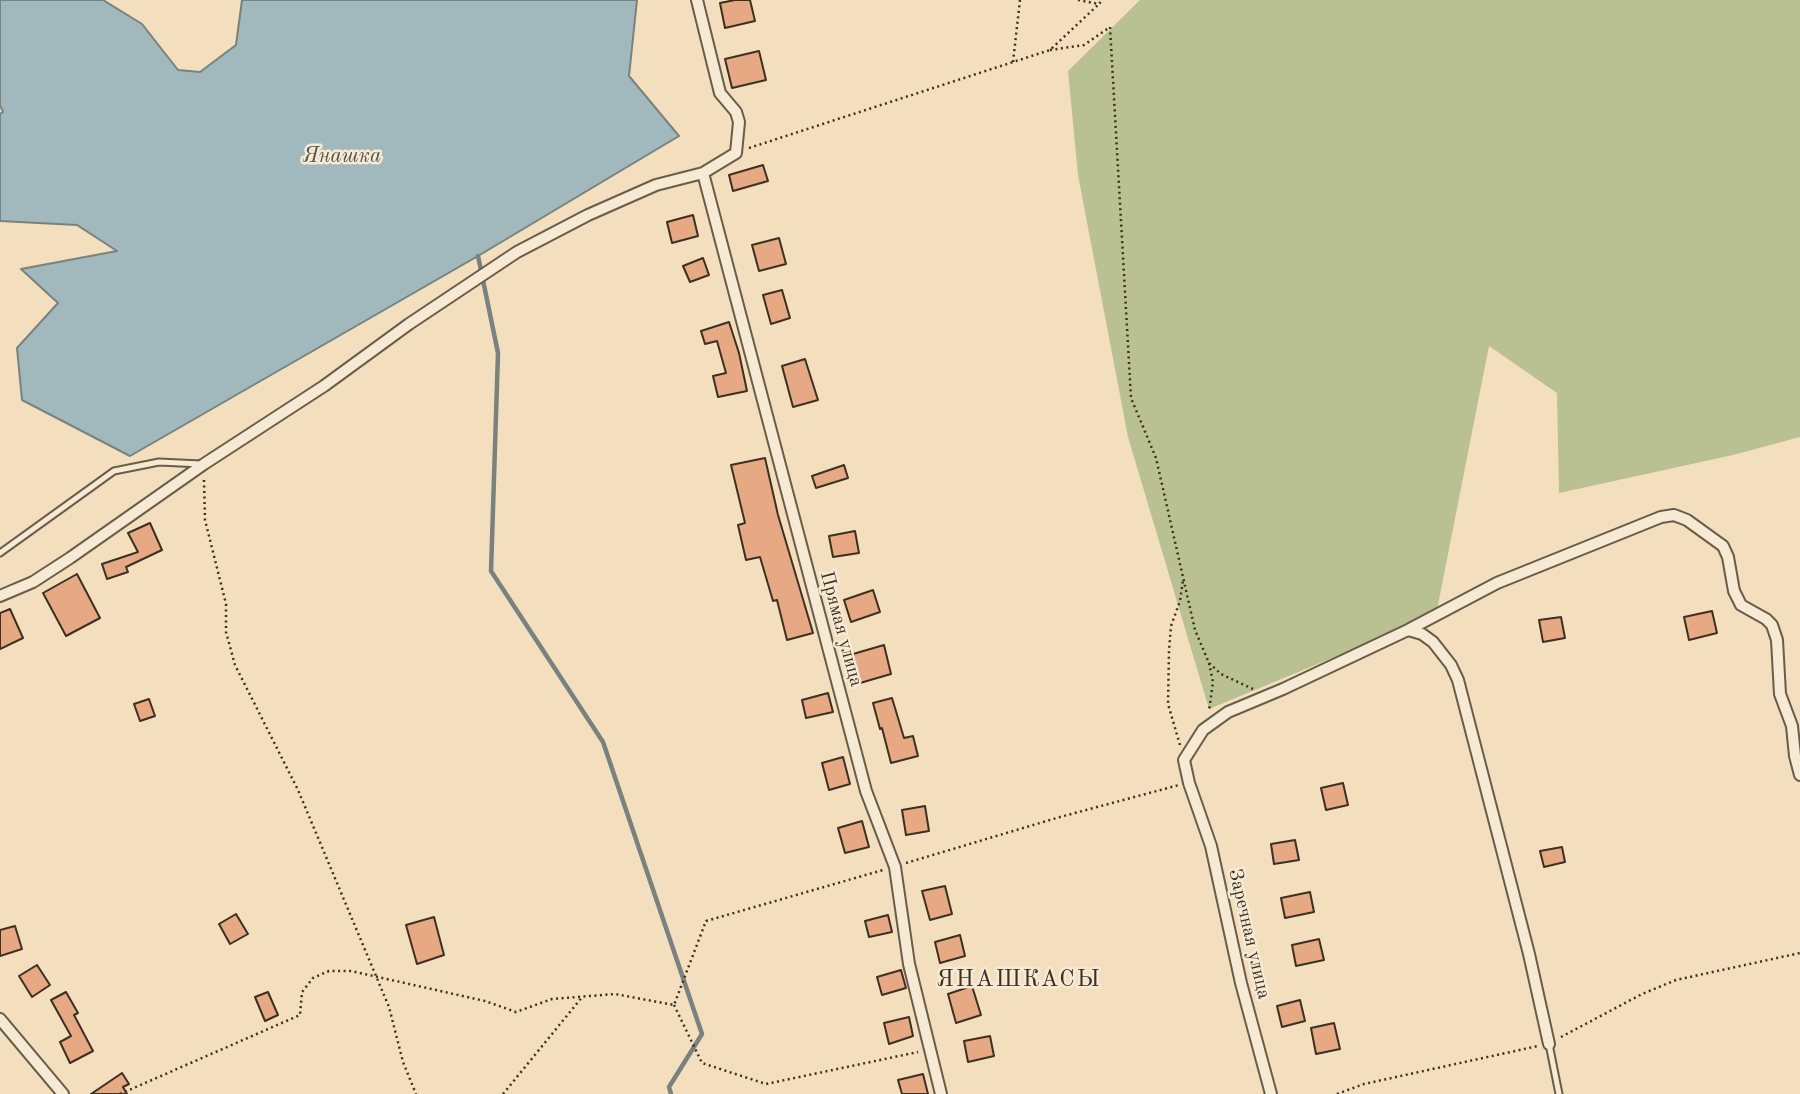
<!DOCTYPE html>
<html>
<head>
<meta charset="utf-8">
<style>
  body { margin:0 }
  canvas { display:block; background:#f3debd }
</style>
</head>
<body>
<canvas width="1800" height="1094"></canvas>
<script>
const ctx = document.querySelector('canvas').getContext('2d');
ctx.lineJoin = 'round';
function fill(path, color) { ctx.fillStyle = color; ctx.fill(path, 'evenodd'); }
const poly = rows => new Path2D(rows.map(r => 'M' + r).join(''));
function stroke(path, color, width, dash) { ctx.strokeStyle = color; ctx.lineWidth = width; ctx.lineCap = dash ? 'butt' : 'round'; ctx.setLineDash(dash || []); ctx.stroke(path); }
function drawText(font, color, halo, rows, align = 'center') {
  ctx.font = font + ' "Old Standard TT",serif'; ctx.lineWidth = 5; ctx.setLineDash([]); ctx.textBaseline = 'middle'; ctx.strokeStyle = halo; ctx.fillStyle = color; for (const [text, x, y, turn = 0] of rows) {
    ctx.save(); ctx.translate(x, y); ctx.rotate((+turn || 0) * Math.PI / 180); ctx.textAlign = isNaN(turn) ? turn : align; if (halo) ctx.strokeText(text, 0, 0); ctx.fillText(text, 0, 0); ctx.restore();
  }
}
fill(poly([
  [1140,0,1800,0,1800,437,1733,455,1559,493,1557,393,1489,346,1436,615,1209,709,1128,437,1078,175,1068,71]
]), '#b9c192');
const water = poly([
  [0,0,103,0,142,24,178,70,200,72,236,45,242,0,637,0,629,76,679,136,478,256,130,456,22,400,17,348,58,303,21,269,117,251,77,225,0,221,0,114,3,112,0,105,0,0]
]);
fill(water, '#a1b9bc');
stroke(water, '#79827e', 2);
stroke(poly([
  [478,256,498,353,491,571,603,742,702,1034,669,1087,671,1094]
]), '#79827e', 4.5);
const building = poly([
  [735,0,750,0,755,21,725,28,720,3,735,0],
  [759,51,766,80,732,88,725,59,759,51],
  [763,165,768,181,733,191,729,175,763,165],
  [693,215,698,236,672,243,667,222,693,215],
  [779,238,786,264,759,271,752,245,779,238],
  [703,258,709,275,690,282,683,266,703,258],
  [782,290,790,318,771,324,763,295,782,290],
  [729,322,739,353,747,391,718,397,713,376,726,373,717,341,705,344,701,331,729,322],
  [805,359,818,400,793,407,782,366,805,359],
  [765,458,778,515,813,633,787,640,777,600,773,601,760,557,746,560,738,525,745,523,731,465,765,458],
  [844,465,848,478,816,488,812,476,844,465],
  [150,523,162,550,126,567,128,572,107,579,102,564,138,552,128,533,150,523],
  [855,531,859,553,833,557,829,536,855,531],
  [77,574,100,618,66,636,43,593,77,574],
  [873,590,880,612,851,622,844,600,873,590],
  [10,609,23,638,0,649,0,613,10,609],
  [1712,611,1717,633,1689,640,1684,617,1712,611],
  [1561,617,1565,638,1543,642,1539,620,1561,617],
  [884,645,891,674,860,683,853,654,884,645],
  [828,693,833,712,806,718,802,700,828,693],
  [892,698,904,738,913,736,918,756,891,763,882,728,880,729,873,703,892,698],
  [149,699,155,716,140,721,134,704,149,699],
  [843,757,850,784,829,790,822,763,843,757],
  [1343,783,1348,805,1326,810,1321,788,1343,783],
  [925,806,929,831,906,835,902,810,925,806],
  [862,821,869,847,845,853,838,828,862,821],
  [1295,840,1299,860,1274,864,1271,844,1295,840],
  [1562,847,1565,862,1544,867,1540,851,1562,847],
  [945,886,952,914,930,920,922,891,945,886],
  [1310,892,1314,912,1285,918,1281,898,1310,892],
  [236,914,248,934,230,944,219,924,236,914],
  [888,915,892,932,869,937,865,921,888,915],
  [434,917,444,955,417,964,406,925,434,917],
  [15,926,22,949,0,956,0,930,15,926],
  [960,935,965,956,940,963,935,942,960,935],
  [1319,939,1324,960,1296,966,1292,945,1319,939],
  [37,965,50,985,32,997,19,976,37,965],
  [901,970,906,988,882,995,877,977,901,970],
  [972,986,981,1015,956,1023,948,994,972,986],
  [66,992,78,1013,74,1015,93,1051,70,1063,60,1042,71,1036,51,1000,66,992],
  [268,992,278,1015,265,1021,255,997,268,992],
  [1300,1000,1305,1021,1282,1027,1277,1006,1300,1000],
  [909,1017,913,1036,889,1044,884,1023,909,1017],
  [1334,1023,1340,1049,1316,1054,1311,1028,1334,1023],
  [990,1036,994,1056,968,1062,964,1041,990,1036],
  [122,1073,129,1084,123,1087,127,1094,91,1094,122,1073],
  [923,1074,928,1094,902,1094,898,1080,923,1074]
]);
fill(building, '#e6a983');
stroke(building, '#3c3022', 2);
const service = poly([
  [0,553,114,471,159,462,201,464],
  [1549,1044,1559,1094]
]);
const minor = poly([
  [703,173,866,791,895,867,909,964,941,1094],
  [0,596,33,582,70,558,204,464,324,386,409,324,517,252,588,215,656,185,703,173,736,153,739,122,736,112,720,93,697,0],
  [1408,630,1422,634,1433,642,1451,665,1458,680,1529,954,1549,1044],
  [0,1019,63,1094],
  [1271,1094,1241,983,1211,846,1189,783,1184,760,1203,730,1228,712,1283,689,1408,630,1497,583,1661,517,1674,515,1687,520,1723,546,1728,557,1734,591,1741,605,1766,619,1772,625,1777,640,1780,694,1792,726,1795,756,1800,775]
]);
stroke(service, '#6a5c49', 9);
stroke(minor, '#6a5c49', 14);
stroke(poly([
  [1078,0,1099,4,1102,0],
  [1110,27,1131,398,1156,458,1195,630,1209,663,1221,674,1253,689],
  [1050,50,1084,45,1110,27],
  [1013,62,1020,0],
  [749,148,1050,50,1099,4],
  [204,480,205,520,226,604,226,632,235,665,298,790,389,1007,403,1062,416,1094],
  [1209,663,1213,682,1209,711],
  [1180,745,1168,704,1169,651,1171,626,1180,601,1183,580],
  [906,863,1060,817,1179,785],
  [674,1005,702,1063,766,1084,918,1052],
  [1561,1037,1642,994,1676,980,1800,953],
  [120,1094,300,1015,302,992,313,978,329,971,351,971,485,1001,516,1012,552,999,615,994,674,1005,706,921,883,870],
  [503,1094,583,996],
  [1337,1094,1364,1084,1538,1046]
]), '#3c3022', 2.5, [2, 3.5]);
stroke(service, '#f7ead4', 5);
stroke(minor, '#f7ead4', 10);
drawText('19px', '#3c3022', '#f7ead4', [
  ["Прямая улица",841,629,75],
  ["Заречная улица",1249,934,77]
]);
drawText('italic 21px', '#555248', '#f7ead4', [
  ["Янашка",342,156]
]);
ctx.letterSpacing = '2px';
drawText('23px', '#3c3022', '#f7ead4', [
  ["ЯНАШКАСЫ",1019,980]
]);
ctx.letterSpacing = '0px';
</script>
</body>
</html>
